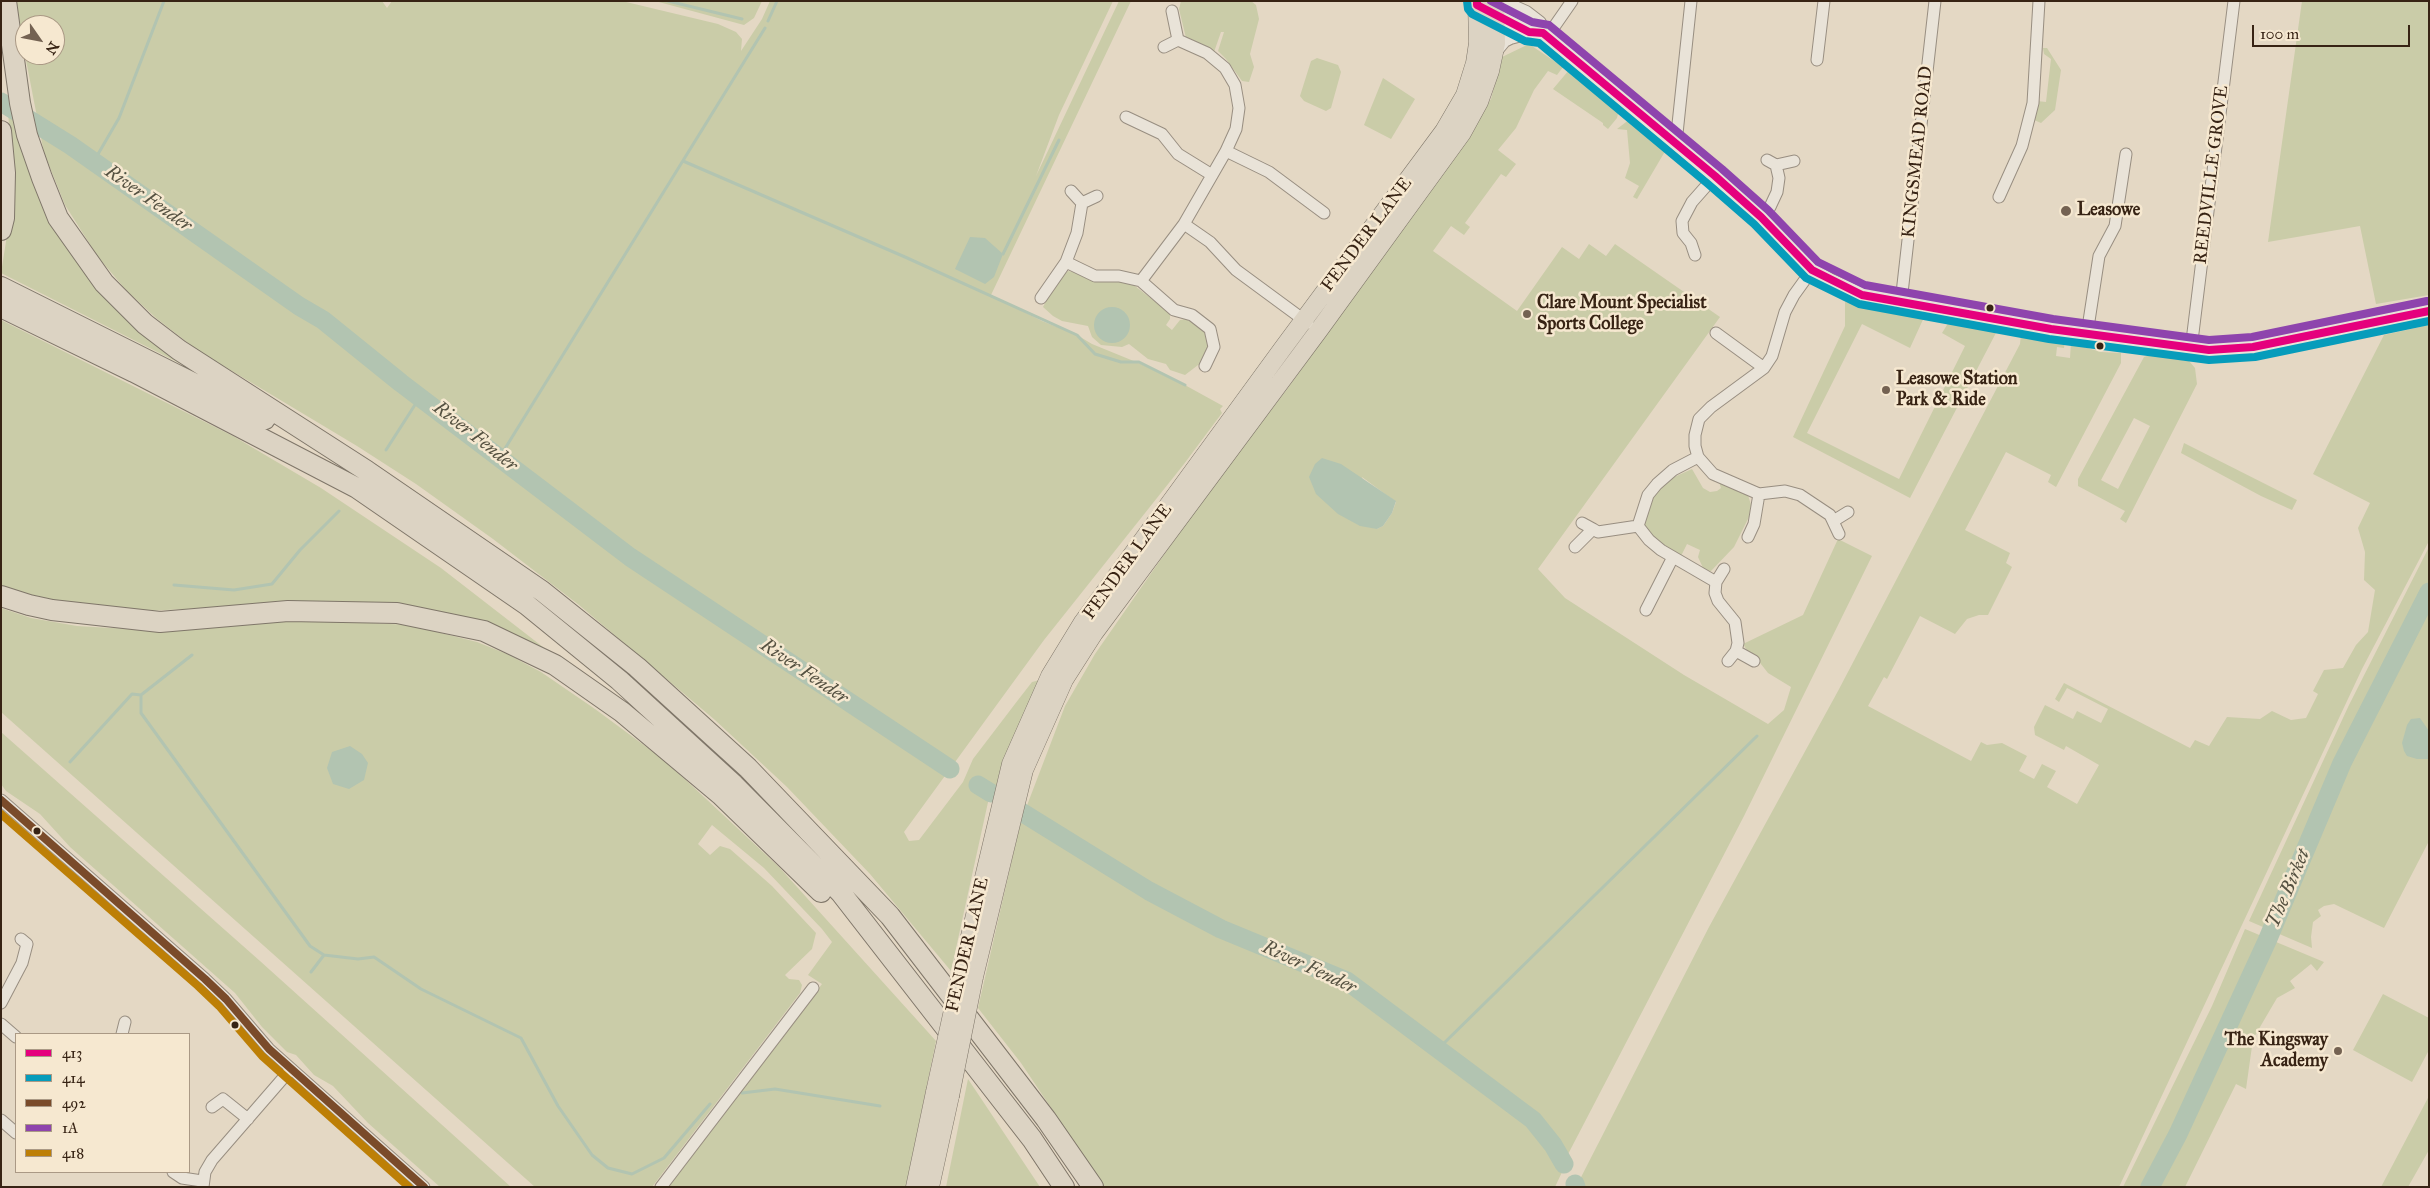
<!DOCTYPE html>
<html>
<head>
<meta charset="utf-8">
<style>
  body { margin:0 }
  #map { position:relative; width:2430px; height:1188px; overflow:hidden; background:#e4d8c4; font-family:"IM FELL Great Primer",serif }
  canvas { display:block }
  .frame { position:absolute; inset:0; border:2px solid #372314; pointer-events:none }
  .legend { position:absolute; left:15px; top:1033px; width:175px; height:140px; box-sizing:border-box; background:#f6e8d0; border:1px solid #aa9985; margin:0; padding:6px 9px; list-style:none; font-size:15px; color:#372314 }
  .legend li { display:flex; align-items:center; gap:10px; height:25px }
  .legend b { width:25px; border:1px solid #aa9985 }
  .north { position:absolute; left:15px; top:15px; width:50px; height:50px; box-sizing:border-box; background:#f6e8d0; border:1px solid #aa9985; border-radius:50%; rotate:123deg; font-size:14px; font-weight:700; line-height:20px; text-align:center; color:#372314 }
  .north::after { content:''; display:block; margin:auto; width:18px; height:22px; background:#746252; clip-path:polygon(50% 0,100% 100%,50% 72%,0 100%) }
  .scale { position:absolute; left:2252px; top:25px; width:158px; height:22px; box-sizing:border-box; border:2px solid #372314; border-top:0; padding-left:6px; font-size:15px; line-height:18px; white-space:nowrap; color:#372314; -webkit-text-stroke:4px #f6e8d0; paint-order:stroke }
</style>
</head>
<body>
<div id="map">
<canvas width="2430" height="1188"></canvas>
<div class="frame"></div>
<ul class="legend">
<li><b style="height:6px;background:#e5007d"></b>413</li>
<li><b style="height:6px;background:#069cbb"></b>414</li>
<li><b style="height:6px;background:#7a4b2a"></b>492</li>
<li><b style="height:6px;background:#8e44ad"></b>1A</li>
<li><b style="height:6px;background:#bd7f06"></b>418</li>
</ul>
<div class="north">N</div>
<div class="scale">100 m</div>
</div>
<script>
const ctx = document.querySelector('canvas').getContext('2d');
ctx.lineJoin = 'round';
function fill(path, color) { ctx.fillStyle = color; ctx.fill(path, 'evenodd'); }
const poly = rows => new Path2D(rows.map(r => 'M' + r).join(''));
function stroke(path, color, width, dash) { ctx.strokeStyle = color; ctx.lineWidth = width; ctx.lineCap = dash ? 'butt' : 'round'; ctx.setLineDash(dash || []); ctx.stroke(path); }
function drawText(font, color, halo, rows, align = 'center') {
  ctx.font = font + ' "IM FELL Great Primer",serif'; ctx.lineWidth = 5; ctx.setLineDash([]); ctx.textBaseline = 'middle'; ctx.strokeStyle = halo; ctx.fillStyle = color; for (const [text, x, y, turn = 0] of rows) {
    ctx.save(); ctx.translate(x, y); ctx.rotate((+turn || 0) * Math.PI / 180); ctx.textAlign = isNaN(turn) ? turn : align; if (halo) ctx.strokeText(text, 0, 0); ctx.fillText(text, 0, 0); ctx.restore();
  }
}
fill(poly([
  [16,1,382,1,387,8,392,1,622,1,718,24,736,32,742,39,741,51,762,19,770,1,1113,1,1059,115,1036,176,1119,1,1131,1,991,295,1042,321,1077,335,1092,344,1163,373,1223,406,1220,409,1222,413,1184,464,1044,640,904,832,909,841,919,840,963,782,973,759,1018,700,1032,682,1040,680,998,787,992,784,951,971,870,874,787,787,715,720,579,605,493,539,416,484,357,446,197,350,156,318,126,290,98,257,65,205,44,153,25,55,55,55,55,25,25,25,25,53],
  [71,145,327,321,352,343,375,358,388,371,591,524,686,592,951,766,947,770,807,679,582,525,326,324,255,277],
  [655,1,762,1,754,18,744,25],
  [1181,1,1251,1,1256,5,1259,19,1250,54,1254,67,1249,82,1242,81,1226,59,1218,51,1224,32,1221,32,1214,52,1186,38,1179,9],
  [2302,1,2429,1,2429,295,2376,304,2360,226,2268,242],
  [1529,44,1563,67,1557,75,1548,71,1534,90,1516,128,1498,150,1516,164,1506,177,1501,174,1465,223,1470,227,1464,235,1451,226,1433,251,1517,311,1562,247,1579,259,1589,244,1606,256,1615,244,1720,317,1538,569,1565,598,1684,675,1768,724,1784,710,1791,687,1768,673,1757,659,1748,652,1743,644,1803,615,1838,539,1872,556,1744,816,1565,1160,1529,1110,1371,994,1329,970,1205,916,1138,879,1026,808,1065,706,1095,654,1209,490,1288,388,1491,99,1502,57],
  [1362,477,1396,502,1392,513,1383,526,1377,529],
  [2043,48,2047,48,2061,70,2055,110,2041,123,2034,120,2037,101,2046,102,2051,59,2044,54],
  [1317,58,1338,65,1341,72,1331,108,1326,111,1304,101,1300,96,1311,61],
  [1569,70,1619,110,1617,118,1608,129,1603,125,1603,123,1553,89],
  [1383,78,1415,99,1391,139,1364,125],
  [8,112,13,112,67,243,193,370,1,273,12,204,12,165],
  [1630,119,1667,148,1637,199,1633,197,1639,186,1625,178,1630,163,1627,130,1617,129],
  [1068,271,1131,283,1170,313,1170,319,1166,325,1172,330,1180,320,1186,319,1190,321,1192,318,1198,322,1208,337,1208,349,1202,362,1185,375,1170,370,1166,364,1148,359,1129,344,1122,347,1101,345,1092,337,1088,326,1062,321,1053,316,1043,307,1056,282],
  [1845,302,1908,314,1909,311,1926,313,1910,348,1862,324,1807,433,1899,479,1965,346,1942,333,1952,317,1998,329,1910,498,1793,437,1845,326],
  [1,320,233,436,321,488,441,568,552,654,303,603,146,611,62,605,16,593,1,586],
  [2429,325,2429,541,2362,669,2119,1187,1576,1187,1709,927,1838,691,2020,344,2021,334,2065,340,2064,348,2057,347,2056,356,2070,358,2071,343,2101,352,2121,353,2121,363,2056,487,2048,482,2051,475,2006,452,1965,530,2010,553,2006,563,2012,567,1988,615,1979,615,1967,619,1955,634,1920,616,1887,679,1884,677,1868,706,1971,761,1981,742,1987,745,2002,743,2027,756,2019,771,2034,779,2042,764,2056,771,2047,787,2077,804,2099,765,2066,746,2064,750,2035,735,2034,727,2045,705,2073,719,2077,711,2101,723,2108,709,2067,688,2059,702,2055,699,2064,683,2190,748,2195,740,2209,746,2227,717,2260,719,2272,711,2291,720,2306,718,2318,694,2313,691,2324,670,2343,668,2356,645,2368,632,2375,590,2364,580,2365,552,2358,528,2370,503,2313,474,2384,335],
  [2150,355,2189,361,2195,368,2197,384,2126,523,2120,519,2125,511,2078,486,2078,479,2144,357],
  [2134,418,2150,426,2118,489,2101,480],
  [2184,443,2297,500,2292,510,2261,496,2181,453],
  [1692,469,1703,488,1710,492,1717,491,1721,488,1719,482,1748,495,1751,505,1749,517,1734,547,1711,571,1704,570,1698,557,1700,550,1687,544,1681,556,1649,537,1643,521,1651,500,1659,489,1672,478],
  [2429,547,2429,841,2384,928,2334,904,2324,906,2318,910,2321,916,2313,922,2311,937,2312,948,2249,921,2349,705],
  [1,608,31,618,77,626,111,628,144,629,314,620,409,625,477,642,507,654,541,672,595,709,660,757,689,783,779,867,936,1041,906,1187,667,1187,822,984,808,975,832,942,822,929,764,868,712,825,698,844,710,855,720,846,730,849,772,886,816,933,812,949,785,975,789,979,799,980,802,985,800,993,652,1187,535,1187,1,712],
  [1,732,260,961,511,1187,440,1187,368,1123,333,1086,314,1075,296,1055,287,1052,262,1027,235,993,70,847,40,814,6,791,1,784],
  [1022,816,1173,910,1230,938,1345,988,1403,1026,1532,1122,1563,1170,1555,1187,1104,1187,1021,1063,978,1008],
  [2245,929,2324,962,2317,971,2311,964,2290,981,2295,988,2277,998,2253,1039,2246,1089,2236,1084,2185,1187,2150,1187,2178,1134,2217,1051,2148,1187,2123,1187,2212,1006],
  [2383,994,2429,1018,2429,1050,2412,1082,2353,1050],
  [968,1079,1040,1187,946,1187],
  [2429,1096,2429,1150,2408,1187,2381,1187]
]), '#cacca8');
fill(poly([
  [970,237,985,238,1003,254,994,277,985,284,955,269],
  '1094 325a18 18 0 1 1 36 0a18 18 0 1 1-36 0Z',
  [1322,458,1341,464,1396,501,1392,513,1383,526,1377,529,1360,526,1338,514,1316,494,1309,477,1315,464],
  [2420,718,2429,731,2429,759,2417,759,2407,756,2404,751,2402,743,2407,725,2411,719],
  [350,746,362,754,368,763,364,780,349,789,333,784,327,768,332,752]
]), '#b2c4b1');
stroke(poly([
  [668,1,742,19],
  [768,21,777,1],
  [94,161,119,118,164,1],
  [683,161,905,257,1077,335,1095,354,1121,362,1139,362,1185,385],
  [1003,254,1059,140],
  [386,450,420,397],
  [501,455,765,28],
  [174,585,234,590,272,584,300,550,339,511],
  [141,695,192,655],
  [70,762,132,694,141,695,141,713,310,946,324,955,358,959,374,957,421,989,521,1038,558,1106,592,1155,608,1168,632,1174,664,1158,710,1104],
  [311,972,324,955],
  [1439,1048,1757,736],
  [742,1093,775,1089,880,1106]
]), '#b2c4b1', 3);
stroke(poly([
  [1,102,70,145,299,306,323,320,401,383,630,557,950,769],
  [978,785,991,793],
  [1023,813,1149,891,1221,929,1347,981,1533,1120,1553,1145,1564,1164],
  [1575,1184,1576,1187],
  [2150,1187,2178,1134,2267,941,2342,763,2429,592]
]), '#b2c4b1', 19);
const minor = poly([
  [1172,11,1178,40,1207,53,1225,68,1235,85,1239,108,1236,129,1226,151,1184,224],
  [1547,37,1572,1],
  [1164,47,1178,40],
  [1817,60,1824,1],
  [1126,117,1162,134,1178,154,1212,175],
  [1676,143,1691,1],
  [1226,151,1269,172,1324,213],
  [1776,165,1794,161],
  [1071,191,1082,203,1077,233,1066,262,1095,276,1119,276,1141,281,1184,224,1210,242,1236,270,1308,323],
  [1999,197,2022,146,2033,103,2039,1],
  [1082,203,1097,196],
  [1761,217,1770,207,1777,192,1779,178,1776,165,1767,160],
  [1695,255,1691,243,1683,233,1682,221,1692,202,1715,176],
  [1812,270,1794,295,1785,312,1772,356,1764,368,1711,407,1699,419,1695,435,1695,446,1698,457,1713,474,1759,494,1785,491,1800,495,1830,515,1839,534],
  [1141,281,1174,310,1192,315,1210,329,1214,347,1205,366],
  [1041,298,1066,262],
  [1901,302,1935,1],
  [1716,333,1764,368],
  [2087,334,2099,256,2115,226,2126,154],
  [2191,349,2234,1],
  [1698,457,1673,470,1657,484,1648,495,1638,526,1649,540,1661,550,1716,582,1715,593,1718,601,1735,622,1738,643,1736,651,1754,661],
  [1835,520,1848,512],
  [1593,529,1598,532,1638,526],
  [1748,537,1754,524,1759,494],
  [1575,547,1593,529,1582,523],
  [1716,582,1724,569],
  [1646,610,1673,557],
  [1728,661,1736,651],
  [1,800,205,979,226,999,269,1049,424,1187],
  [1,1003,22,963,27,944,21,939],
  [1,1024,16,1037],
  [122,1034,125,1022],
  [212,1107,223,1099,248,1119],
  [1,1120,16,1133],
  [173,1172,182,1178,202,1181],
  [203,1187,205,1172,212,1160,291,1069],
  [661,1187,813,988]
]);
const tertiary = poly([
  [1499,1,1526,13,1539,23,1543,33,1715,176,1761,217,1812,270,1831,281,1862,295,2051,329,2209,350,2253,347,2429,311],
  [1489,12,1529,32,1543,33],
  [1494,52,1504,40,1510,37,1529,32]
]);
const primary = poly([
  [961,974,1011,764,1050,676,1083,622,1283,348,1444,131,1465,95,1475,63,1478,43,1477,1],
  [974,977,1024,770,1064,680,1094,633,1319,330,1462,133,1479,102,1490,71,1496,43,1495,1],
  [915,1187,935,1092],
  [930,1187,950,1096]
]);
const motorway = poly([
  [6,1,20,103,27,135,42,178,58,218,104,283,145,324,179,350,367,471,542,591,637,667,748,768,890,916,1046,1119,1093,1187],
  [1,131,5,173,4,218,1,230],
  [1,287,265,419],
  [1,307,134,372,357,488,527,605,619,680,734,785,841,893,1032,1139,1064,1187],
  [1,596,29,605,52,610,160,622,288,611,397,613,484,631,555,665,622,712,721,795,821,892]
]);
stroke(minor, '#988e81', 13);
stroke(tertiary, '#988e81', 16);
stroke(primary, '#7f7669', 19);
stroke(motorway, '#7f7669', 22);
stroke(minor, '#e9e3d8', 11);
stroke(tertiary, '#e9e3d8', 14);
stroke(primary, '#dcd3c3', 18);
stroke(motorway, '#dcd3c3', 20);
const primaryBridge = poly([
  [935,1092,961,974],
  [950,1096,974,977]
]);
stroke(primaryBridge, '#7f7669', 19, []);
stroke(primaryBridge, '#dcd3c3', 18);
stroke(poly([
  [1477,1,1477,5,1529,32,1543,33,1715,176,1761,217,1812,270,1862,295,2051,329,2209,350,2253,347,2429,311]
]), '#e5007d', 8);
stroke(poly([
  [1467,1,1468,9,1472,14,1525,41,1539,43,1708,184,1754,224,1806,278,1859,304,2049,339,2209,360,2255,357,2429,321]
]), '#069cbb', 8);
stroke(poly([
  [1,800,205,979,226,999,269,1049,424,1187]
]), '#7a4b2a', 8);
stroke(poly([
  [1491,1,1532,22,1549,25,1722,169,1768,210,1818,262,1865,285,2053,319,2209,340,2252,337,2427,301]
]), '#8e44ad', 8);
stroke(poly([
  [1,814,198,986,219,1006,262,1056,409,1187]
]), '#bd7f06', 8);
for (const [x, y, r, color] of [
  [2066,211,6,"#746252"],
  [1990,308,4.5,"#372314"],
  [1527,314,5,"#746252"],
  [2100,346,4.5,"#372314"],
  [1886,390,5,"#746252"],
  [37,831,4.5,"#372314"],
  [235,1025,4.5,"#372314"],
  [2338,1051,5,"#746252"]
]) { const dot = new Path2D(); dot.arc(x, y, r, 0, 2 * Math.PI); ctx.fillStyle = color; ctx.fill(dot); stroke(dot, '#f6e8d0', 2); }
drawText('18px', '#372314', '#f6e8d0', [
  ["KINGSMEAD ROAD",1918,152,-84],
  ["REEDVILLE GROVE",2212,175,-83],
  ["FENDER LANE",1367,235,-53],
  ["FENDER LANE",1128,562,-54],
  ["FENDER LANE",968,945,-77]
]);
drawText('bold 18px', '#372314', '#f6e8d0', [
  ["Leasowe",2077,211],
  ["Clare Mount Specialist",1537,304],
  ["Sports College",1537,325],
  ["Leasowe Station",1896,380],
  ["Park & Ride",1896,401],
  ["The Kingsway",2328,1041,"right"],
  ["Academy",2328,1062,"right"]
], 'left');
drawText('italic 19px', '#555141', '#f6e8d0', [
  ["River Fender",148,199,35],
  ["River Fender",475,437,38],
  ["River Fender",804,672,34],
  ["The Birket",2289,889,-67],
  ["River Fender",1309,968,25]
]);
</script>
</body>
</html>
